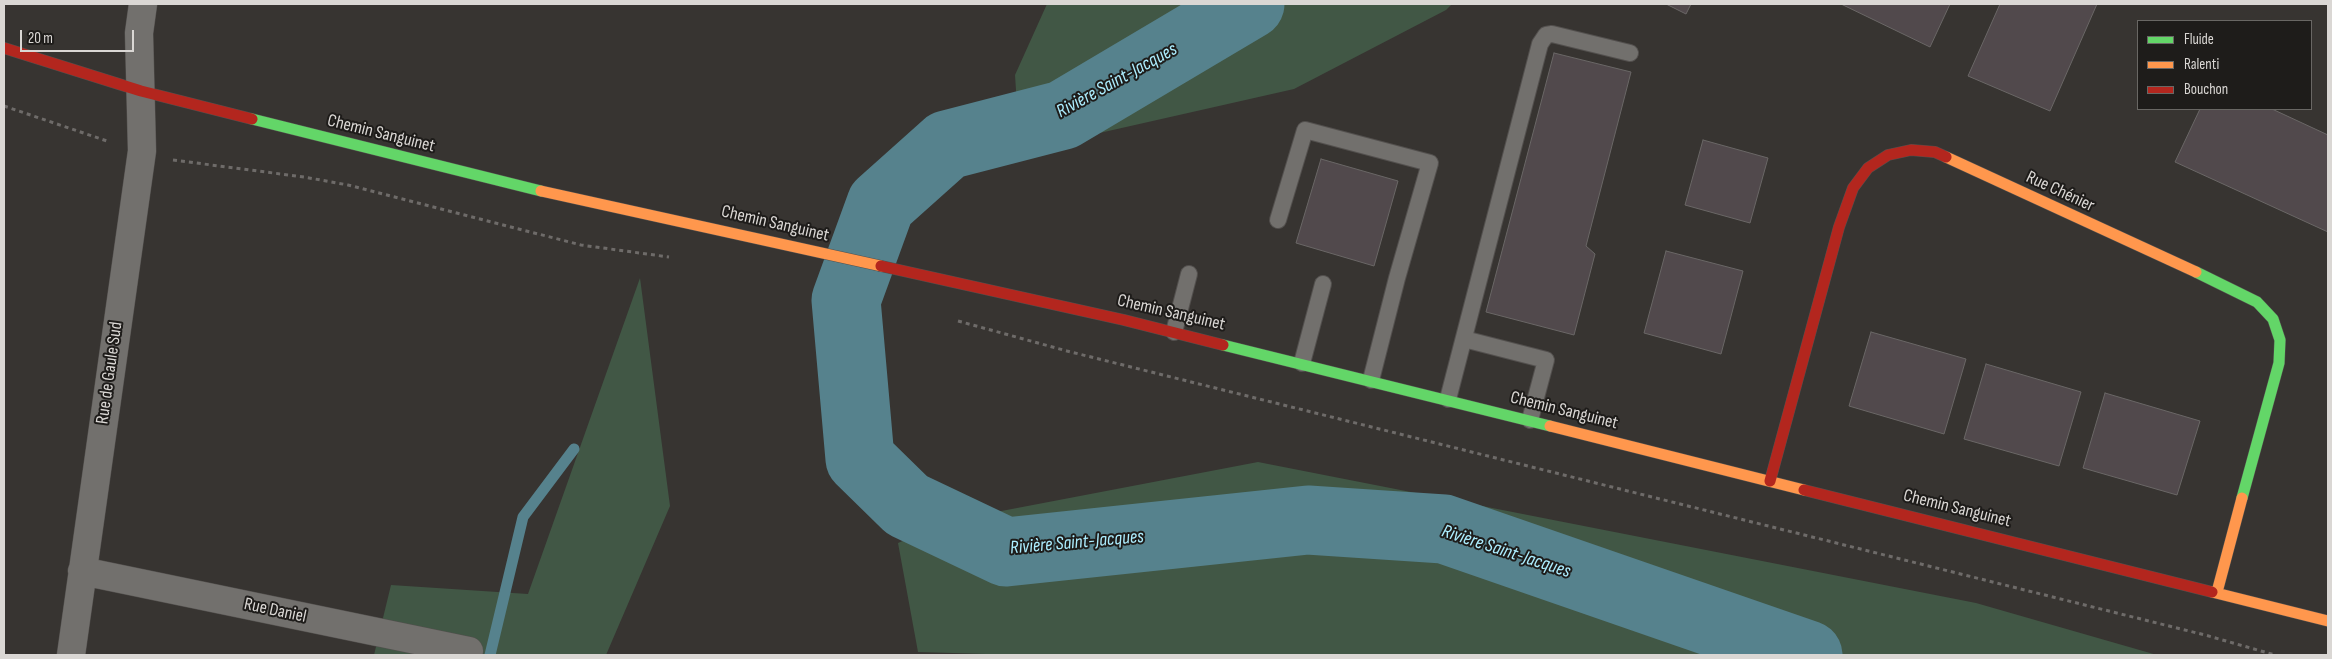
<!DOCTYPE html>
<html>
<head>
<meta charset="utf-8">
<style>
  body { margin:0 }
  #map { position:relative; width:2332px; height:659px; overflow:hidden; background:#373431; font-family:"Sofia Sans Condensed",sans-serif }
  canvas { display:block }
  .frame { position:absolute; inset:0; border:5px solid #dad7d4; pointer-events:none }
  .legend { position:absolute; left:2137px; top:20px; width:175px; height:90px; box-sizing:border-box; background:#1e1c1a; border:1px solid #696764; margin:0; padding:6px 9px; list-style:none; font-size:15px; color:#dad7d4 }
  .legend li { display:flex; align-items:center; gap:10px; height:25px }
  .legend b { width:25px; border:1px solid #696764 }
  .scale { position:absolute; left:20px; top:30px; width:114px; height:22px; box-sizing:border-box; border:2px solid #dad7d4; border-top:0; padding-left:6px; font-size:15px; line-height:18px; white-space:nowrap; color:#dad7d4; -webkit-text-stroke:4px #1e1c1a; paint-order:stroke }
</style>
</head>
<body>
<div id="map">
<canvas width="2332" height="659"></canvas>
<div class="frame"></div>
<ul class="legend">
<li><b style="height:6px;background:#63d668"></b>Fluide</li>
<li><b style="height:6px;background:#ff974d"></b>Ralenti</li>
<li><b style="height:6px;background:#b3261e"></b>Bouchon</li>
</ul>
<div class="scale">20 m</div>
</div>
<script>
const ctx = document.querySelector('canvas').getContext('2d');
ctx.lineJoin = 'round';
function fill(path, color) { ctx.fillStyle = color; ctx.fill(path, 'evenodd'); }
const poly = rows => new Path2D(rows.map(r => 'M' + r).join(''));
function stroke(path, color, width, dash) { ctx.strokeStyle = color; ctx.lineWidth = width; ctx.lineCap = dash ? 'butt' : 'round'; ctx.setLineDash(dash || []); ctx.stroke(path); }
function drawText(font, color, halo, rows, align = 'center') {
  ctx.font = font + ' "Sofia Sans Condensed",sans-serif'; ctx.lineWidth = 4; ctx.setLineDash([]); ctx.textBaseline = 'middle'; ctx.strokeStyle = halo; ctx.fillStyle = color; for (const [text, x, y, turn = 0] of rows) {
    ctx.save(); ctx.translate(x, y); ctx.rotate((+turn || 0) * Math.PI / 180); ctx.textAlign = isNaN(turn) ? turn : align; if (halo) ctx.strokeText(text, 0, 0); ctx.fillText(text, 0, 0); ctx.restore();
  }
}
fill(poly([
  [1047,4,1452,4,1446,10,1294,89,1020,151,1015,75],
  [640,278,670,506,606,655,374,655,391,585,528,594],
  [1258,462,1976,603,2157,655,1019,655,918,652,898,543,949,521]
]), '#415745');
stroke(poly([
  [490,655,523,517,574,449]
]), '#56828d', 11);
stroke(poly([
  [1250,4,1063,115,947,145,881,204,846,300,860,459,907,505,1006,552,1308,520,1444,529,1808,655]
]), '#56828d', 69);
const building = poly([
  [1666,4,1691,4,1686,14,1666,4],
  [1841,4,1950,4,1930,47,1841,4],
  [2000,4,2097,4,2050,111,1968,76,2000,4],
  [1554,53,1631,72,1586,246,1595,254,1574,335,1486,312,1554,53],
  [2200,109,2272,109,2328,135,2328,232,2175,162,2200,109],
  [1703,140,1768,158,1750,223,1685,205,1703,140],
  [1321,159,1398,181,1374,266,1296,243,1321,159],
  [1666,251,1743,271,1721,354,1644,333,1666,251],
  [1871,332,1966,359,1944,434,1849,406,1871,332],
  [1986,364,2081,392,2059,466,1964,439,1986,364],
  [2105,393,2200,421,2177,495,2083,468,2105,393]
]);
fill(building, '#51494c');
stroke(building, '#6a6766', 1);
const lane = poly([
  [1278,220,1305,130,1430,163,1397,278,1371,380],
  [1174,332,1189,274],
  [1464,339,1546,360,1530,420],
  [1302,363,1323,284],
  [1448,399,1540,44,1546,35,1552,34,1630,53]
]);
const street = poly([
  [82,571,469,651],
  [71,655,142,151,139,33,143,4]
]);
const fast = poly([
  [252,119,541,191],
  [2196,272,2257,302,2273,319,2280,340,2279,363,2242,498],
  [1223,345,1550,426]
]);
const slow = poly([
  [1946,157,2196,272],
  [541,191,881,266],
  [1550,426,1804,490],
  [2212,592,2328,621],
  [2217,592,2242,498]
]);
const jam = poly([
  [4,48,141,91,252,119],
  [881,266,1124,320,1223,345],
  [1770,481,1839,227,1853,188,1868,168,1888,155,1911,150,1935,152,1946,157],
  [1804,490,2212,592]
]);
stroke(lane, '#53504e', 18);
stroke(street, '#53504e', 29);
stroke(fast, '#53504e', 12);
stroke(slow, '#53504e', 12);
stroke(jam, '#53504e', 12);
stroke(poly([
  [4,106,107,141],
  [173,160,304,177,348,185,581,245,669,257],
  [958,321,1067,351,2205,635,2275,655]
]), '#6e6b69', 3, [4, 4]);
stroke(lane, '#72706d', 16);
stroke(street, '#72706d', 28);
stroke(fast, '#63d668', 11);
stroke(slow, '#ff974d', 11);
stroke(jam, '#b3261e', 11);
drawText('18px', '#dad7d4', '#1e1c1a', [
  ["Chemin Sanguinet",381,134,14],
  ["Rue Chénier",2060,192,25],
  ["Chemin Sanguinet",775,224,13],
  ["Chemin Sanguinet",1171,313,13],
  ["Rue de Gaule Sud",110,373,-82],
  ["Chemin Sanguinet",1564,411,14],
  ["Chemin Sanguinet",1957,509,14],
  ["Rue Daniel",275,611,12]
]);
drawText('italic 19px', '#adeeff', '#1e1c1a', [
  ["Rivière Saint-Jacques",1117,81,-29],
  ["Rivière Saint-Jacques",1077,543,-5],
  ["Rivière Saint-Jacques",1506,552,18]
]);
</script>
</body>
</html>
